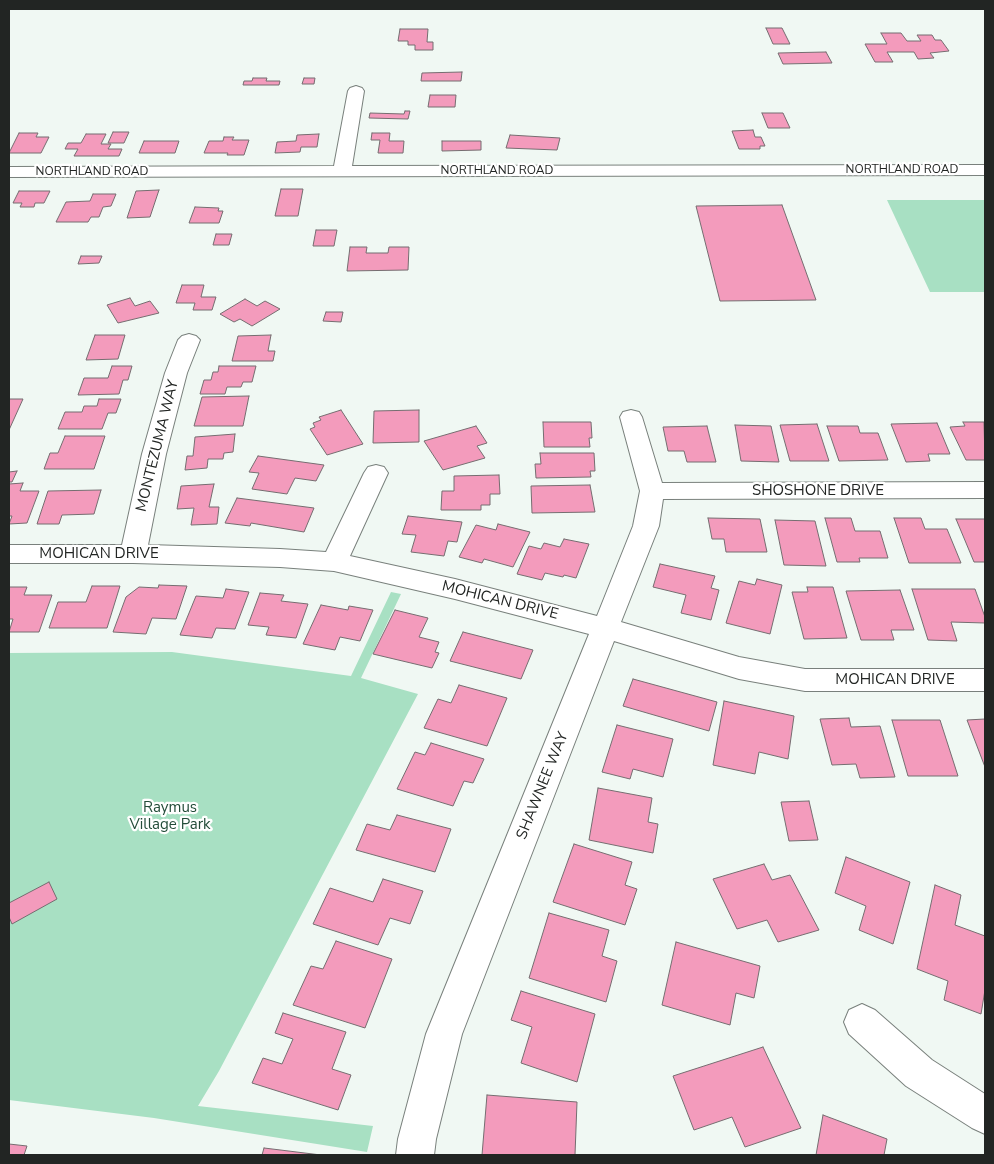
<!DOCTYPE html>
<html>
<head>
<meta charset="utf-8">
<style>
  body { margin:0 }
  #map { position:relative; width:994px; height:1164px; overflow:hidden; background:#f0f8f3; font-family:"Nunito Sans",sans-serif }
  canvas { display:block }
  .frame { position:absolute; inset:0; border:10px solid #222523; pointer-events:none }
</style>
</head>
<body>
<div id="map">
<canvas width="994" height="1164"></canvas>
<div class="frame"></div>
</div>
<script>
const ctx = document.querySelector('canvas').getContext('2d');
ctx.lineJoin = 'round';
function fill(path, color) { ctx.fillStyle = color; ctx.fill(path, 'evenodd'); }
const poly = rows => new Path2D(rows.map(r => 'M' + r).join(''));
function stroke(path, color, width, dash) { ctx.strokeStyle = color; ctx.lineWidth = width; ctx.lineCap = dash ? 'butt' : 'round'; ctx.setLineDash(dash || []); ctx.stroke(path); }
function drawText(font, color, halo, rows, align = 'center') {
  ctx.font = font + ' "Nunito Sans",sans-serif'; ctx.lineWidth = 4.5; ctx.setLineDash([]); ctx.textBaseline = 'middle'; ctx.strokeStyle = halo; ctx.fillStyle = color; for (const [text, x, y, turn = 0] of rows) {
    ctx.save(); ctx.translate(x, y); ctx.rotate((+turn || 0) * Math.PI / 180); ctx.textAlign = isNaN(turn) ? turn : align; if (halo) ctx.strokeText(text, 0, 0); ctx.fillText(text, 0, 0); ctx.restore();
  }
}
fill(poly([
  [887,200,985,200,985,292,930,292],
  [391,592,401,594,361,678,418,694,219,1071,198,1106,373,1126,367,1152,154,1118,9,1100,9,653,172,652,351,676]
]), '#a8e0c3');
const building = poly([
  [766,28,782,28,790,44,773,44,766,28],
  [400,29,428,29,427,42,433,42,433,50,415,50,415,45,408,45,408,41,398,41,400,29],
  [881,33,901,33,907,41,921,41,917,35,932,35,935,40,941,40,949,51,930,53,934,58,918,59,914,52,887,52,893,62,875,62,865,44,887,44,881,33],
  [826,52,832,63,783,64,778,53,826,52],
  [462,72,461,81,421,81,422,73,462,72],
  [253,78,267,78,266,81,280,81,279,85,243,85,244,81,252,81,253,78],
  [304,78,315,78,314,84,302,84,304,78],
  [430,95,456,95,455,107,428,107,430,95],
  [405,111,410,111,408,119,369,118,370,113,404,114,405,111],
  [762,113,783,113,790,128,768,128,762,113],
  [753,130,755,137,761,137,765,146,760,146,760,149,739,149,732,131,753,130],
  [113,132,129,132,124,143,108,143,113,132],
  [19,133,38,133,36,137,49,137,41,153,9,153,19,133],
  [372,133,390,133,389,141,404,141,403,153,378,153,380,140,371,140,372,133],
  [86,134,106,134,101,144,111,144,108,149,122,149,119,156,74,156,78,149,65,149,68,143,81,143,86,134],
  [319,134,317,147,301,147,300,152,275,153,277,142,296,141,297,135,319,134],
  [510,135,560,138,557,150,506,148,510,135],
  [224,137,234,137,232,140,249,140,244,155,227,155,228,153,204,153,209,141,223,141,224,137],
  [144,141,179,141,175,153,139,153,144,141],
  [442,141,481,141,481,150,442,151,442,141],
  [281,189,303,189,298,216,275,216,281,189],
  [159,190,150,217,127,218,136,191,159,190],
  [19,191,50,191,44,203,35,203,34,207,20,207,22,203,13,203,19,191],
  [93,194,116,194,111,206,103,207,99,217,91,217,88,222,56,222,66,202,90,201,93,194],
  [782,205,816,300,720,301,696,206,782,205],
  [195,207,219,208,218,211,223,211,219,223,189,223,195,207],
  [316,230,337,230,334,246,313,246,316,230],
  [216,234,232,234,229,245,213,245,216,234],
  [350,247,367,247,366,253,388,253,389,247,409,247,408,270,347,271,350,247],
  [81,256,102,256,99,263,78,264,81,256],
  [182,285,204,285,201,297,216,297,212,310,193,310,195,303,176,303,182,285],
  [130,298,135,306,150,301,159,313,118,323,107,305,130,298],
  [245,299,257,306,265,301,280,309,252,326,240,319,234,322,220,314,245,299],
  [326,312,343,312,341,322,323,321,326,312],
  [95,335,125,335,118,359,86,360,95,335],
  [271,335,268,351,275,351,273,361,232,361,238,336,271,335],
  [112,366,132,366,128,380,123,380,119,394,78,395,84,378,108,378,112,366],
  [219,366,256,366,252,382,243,382,241,387,227,387,225,394,200,394,204,380,211,380,213,372,218,372,219,366],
  [249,396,243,426,194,426,202,397,249,396],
  [9,399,23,399,9,430,9,399],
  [99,399,121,399,116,413,108,413,102,429,58,429,65,412,82,412,84,406,97,406,99,399],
  [341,410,363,444,327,455,310,429,315,427,313,423,321,420,319,417,341,410],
  [419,410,419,442,373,443,374,411,419,410],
  [543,422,591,422,592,438,589,438,590,447,544,447,543,422],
  [963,422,984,422,985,460,966,460,950,427,965,426,963,422],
  [937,423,950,454,928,454,930,461,906,462,891,424,937,423],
  [817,424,829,461,790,461,780,425,817,424],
  [735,425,771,426,779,462,741,461,735,425],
  [476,426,487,443,477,446,485,458,443,470,424,441,476,426],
  [707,426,716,462,687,462,684,451,668,451,663,427,707,426],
  [827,426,858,426,860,433,878,433,888,460,839,461,827,426],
  [235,434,233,452,224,453,223,459,208,459,207,468,185,470,187,456,193,456,195,437,235,434],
  [65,436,105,436,94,469,44,469,50,453,58,453,65,436],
  [540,453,594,453,595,471,590,471,591,477,536,478,535,464,541,464,540,453],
  [258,456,324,465,316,481,295,478,287,494,252,489,259,473,249,472,258,456],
  [17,471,12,482,9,482,9,472,17,471],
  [499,475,500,494,490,494,490,505,481,505,481,510,441,510,442,491,454,491,454,476,499,475],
  [23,483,20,491,39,491,27,523,9,524,12,516,9,516,9,484,23,483],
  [214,484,209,507,219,507,217,524,191,525,194,508,177,509,181,486,214,484],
  [590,485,595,512,532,513,531,486,590,485],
  [101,490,94,514,62,515,59,524,37,524,48,491,101,490],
  [237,498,314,508,304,532,251,523,250,526,225,523,237,498],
  [408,516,462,522,457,542,448,541,444,556,411,552,416,535,402,534,408,516],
  [708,518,760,519,767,552,726,552,724,539,712,539,708,518],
  [825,518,851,518,855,531,880,531,888,558,859,558,860,562,837,562,825,518],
  [894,518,921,518,925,529,947,529,961,563,909,563,894,518],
  [956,519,985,519,985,562,974,562,956,519],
  [775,520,815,521,826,566,784,565,775,520],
  [498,524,530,532,513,567,484,559,482,563,459,557,476,525,496,530,498,524],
  [564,539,589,544,576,578,564,575,563,577,545,573,542,580,517,574,529,546,541,549,544,543,560,547,564,539],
  [660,564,715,576,711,588,719,590,711,620,681,613,686,595,653,587,660,564],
  [757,579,782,585,770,634,726,623,739,581,755,585,757,579],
  [159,585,187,586,176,619,152,618,146,634,113,632,126,597,139,587,158,588,159,585],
  [92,586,120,586,107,628,49,628,58,602,86,602,92,586],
  [9,587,27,587,24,595,52,595,39,632,9,632,13,619,9,619,9,587],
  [807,587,833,587,847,638,804,639,792,592,808,592,807,587],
  [226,589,249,592,235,629,216,628,212,638,180,635,196,596,223,598,226,589],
  [912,589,975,589,985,617,985,623,951,622,957,641,928,640,912,589],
  [900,590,914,630,891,630,894,640,861,640,846,591,900,590],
  [260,593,284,595,281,601,308,604,296,638,266,635,269,627,248,625,260,593],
  [321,605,348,610,349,606,373,610,360,641,340,637,335,650,303,644,321,605],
  [395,610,428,618,419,637,439,642,435,652,439,653,432,668,373,654,395,610],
  [463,632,533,650,521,679,450,661,463,632],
  [633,679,717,702,709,731,623,706,633,679],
  [459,685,507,698,487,746,424,728,438,699,451,703,459,685],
  [724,701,794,716,788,759,759,752,755,774,713,765,724,701],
  [849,718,851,727,880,726,895,777,860,778,856,764,832,765,820,719,849,718],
  [985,719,985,767,967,720,985,719],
  [892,720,940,720,958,776,908,776,892,720],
  [617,725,673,739,663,777,633,769,630,779,602,772,617,725],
  [431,743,484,759,473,783,464,781,453,806,397,789,415,752,425,755,431,743],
  [598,788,652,798,648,822,658,824,653,853,589,840,598,788],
  [809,801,818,840,789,841,781,802,809,801],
  [397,815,451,829,435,872,356,850,367,824,390,830,397,815],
  [574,844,632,862,625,885,637,889,625,925,553,902,574,844],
  [846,857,910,882,893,944,859,930,866,906,835,893,846,857],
  [764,864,772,880,790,875,819,930,778,942,767,920,737,929,713,879,764,864],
  [383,879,423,891,410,924,390,918,378,945,313,924,330,888,373,902,383,879],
  [49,882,57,899,12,924,9,917,9,903,49,882],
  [935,885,961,895,955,925,985,936,985,990,981,1014,944,1000,948,981,917,969,935,885],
  [549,913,609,930,602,956,617,961,606,1002,529,978,549,913],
  [336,941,392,959,365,1028,293,1005,311,966,323,969,336,941],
  [676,942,760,966,754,998,736,993,730,1025,662,1005,676,942],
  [521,991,595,1014,577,1082,521,1063,532,1027,511,1020,521,991],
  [283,1013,346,1032,332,1069,351,1075,338,1110,252,1083,263,1058,282,1064,293,1039,275,1033,283,1013],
  [763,1047,801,1128,745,1147,732,1117,694,1130,673,1076,763,1047],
  [487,1095,577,1102,575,1155,482,1155,487,1095],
  [823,1115,887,1139,884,1155,816,1155,823,1115],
  [9,1144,27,1146,24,1155,9,1155,9,1144],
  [264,1148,321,1155,262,1155,264,1148]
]);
fill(building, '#f39bbc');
stroke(building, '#756d70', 1);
const minor = poly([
  [356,86,362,88,364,91,352,166,985,165,985,175,9,177,9,167,334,166,348,91,350,88,356,86],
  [189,334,196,336,200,340,187,373,166,454,148,545,280,549,326,552,364,473,368,467,376,465,384,467,388,473,350,556,455,579,597,616,633,526,640,491,620,417,623,412,631,410,639,412,642,417,662,483,985,482,985,498,663,499,659,526,621,622,739,657,805,669,985,669,985,691,805,691,739,679,614,641,462,1034,436,1139,434,1155,396,1155,398,1139,426,1034,589,634,455,599,334,571,280,567,133,563,9,563,9,545,122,545,142,454,165,373,178,340,182,336,189,334],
  [862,1004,875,1010,932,1060,985,1094,985,1134,972,1128,906,1086,849,1034,844,1022,849,1010,862,1004]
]);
stroke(minor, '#79807c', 2);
fill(minor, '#fff');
drawText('12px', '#222523', '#fff', [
  ["NORTHLAND ROAD",902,170],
  ["NORTHLAND ROAD",497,171],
  ["NORTHLAND ROAD",92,172]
]);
drawText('15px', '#222523', '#fff', [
  ["MONTEZUMA WAY",158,446,-76],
  ["SHOSHONE DRIVE",818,491],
  ["MOHICAN DRIVE",99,554],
  ["MOHICAN DRIVE",500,601,14],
  ["MOHICAN DRIVE",895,680],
  ["SHAWNEE WAY",543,786,-68]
]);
drawText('15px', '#234c39', '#fff', [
  ["Raymus",170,808],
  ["Village Park",170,825]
]);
</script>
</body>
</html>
